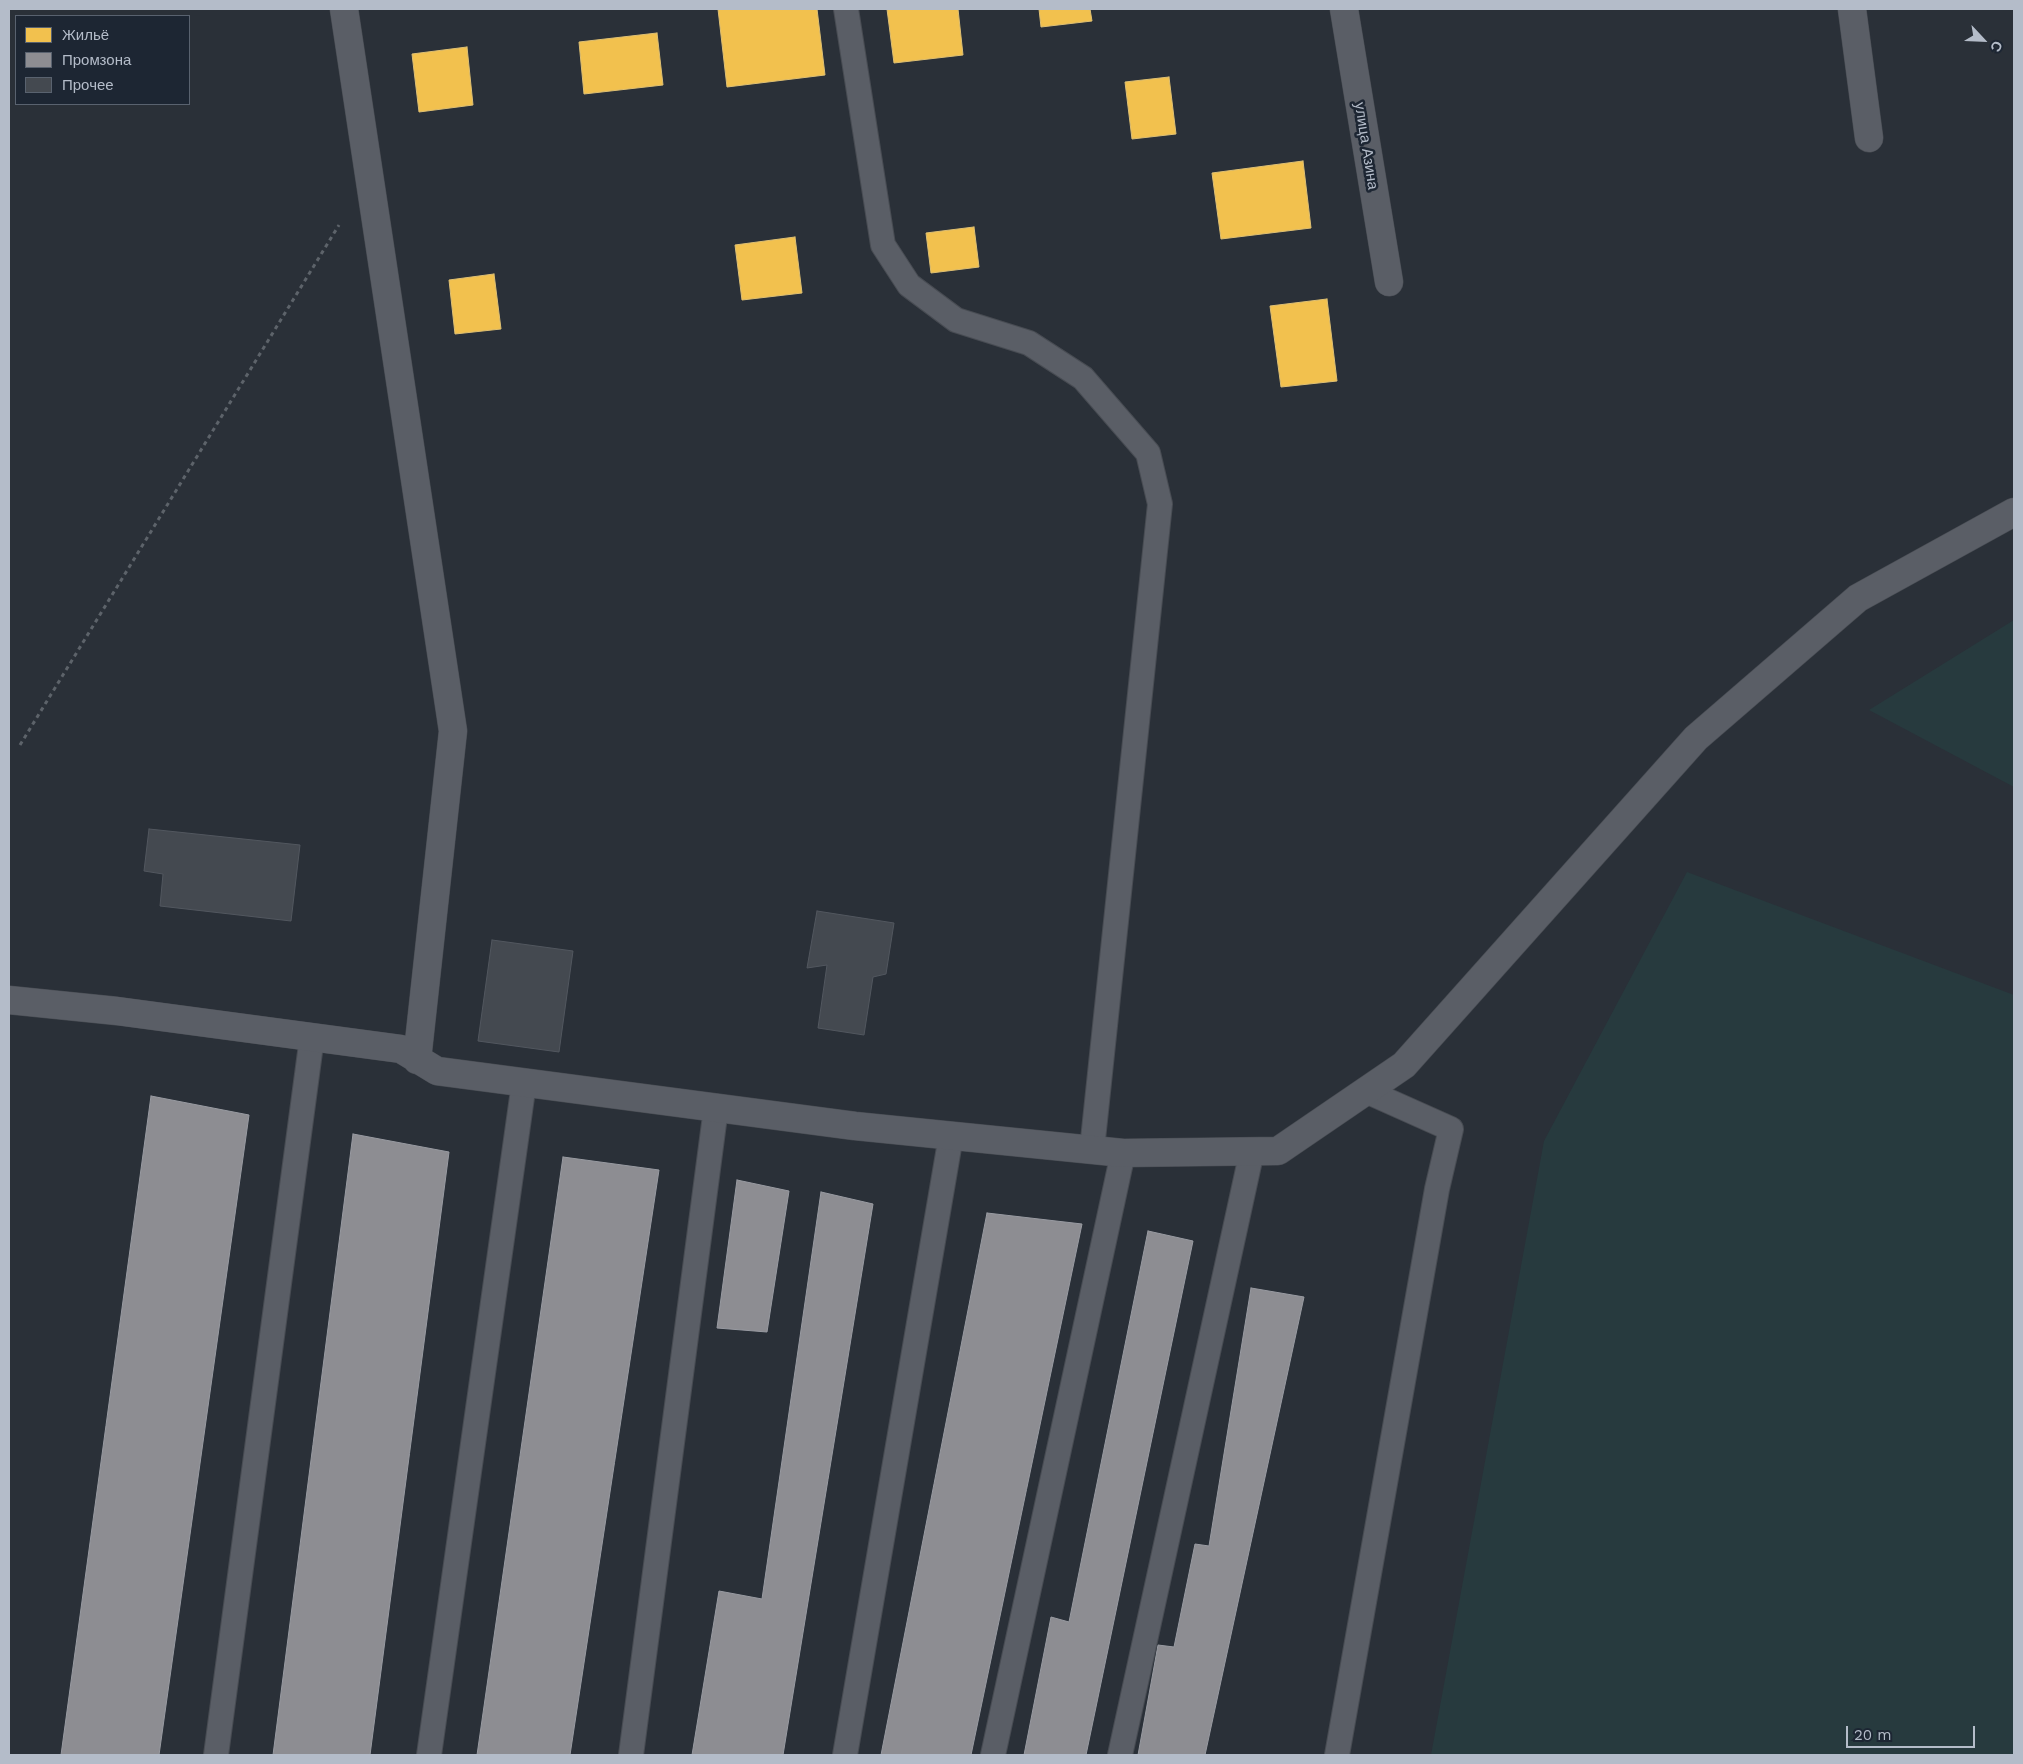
<!DOCTYPE html>
<html>
<head>
<meta charset="utf-8">
<style>
  body { margin:0 }
  #map { position:relative; width:2023px; height:1764px; overflow:hidden; background:#2a3038; font-family:"Work Sans",sans-serif }
  canvas { display:block }
  .frame { position:absolute; inset:0; border:10px solid #b4bcc9; pointer-events:none }
  .legend { position:absolute; left:15px; top:15px; width:175px; height:90px; box-sizing:border-box; background:#1d2633; border:1px solid #59626f; margin:0; padding:6px 9px; list-style:none; font-size:15px; color:#b4bcc9 }
  .legend li { display:flex; align-items:center; gap:10px; height:25px }
  .legend b { width:25px; border:1px solid #59626f }
  .north { position:absolute; left:1958px; top:15px; width:50px; height:50px; -webkit-text-stroke:4px #1d2633; paint-order:stroke; rotate:115deg; font-size:14px; font-weight:700; line-height:20px; text-align:center; color:#b4bcc9 }
  .north::after { content:''; display:block; margin:auto; width:18px; height:22px; background:#b4bcc9; clip-path:polygon(50% 0,100% 100%,50% 72%,0 100%) }
  .scale { position:absolute; left:1846px; top:1726px; width:129px; height:22px; box-sizing:border-box; border:2px solid #b4bcc9; border-top:0; padding-left:6px; font-size:15px; line-height:18px; white-space:nowrap; color:#b4bcc9; -webkit-text-stroke:4px #1d2633; paint-order:stroke }
</style>
</head>
<body>
<div id="map">
<canvas width="2023" height="1764"></canvas>
<div class="frame"></div>
<ul class="legend">
<li><b style="height:14px;background:#f2c14e"></b>Жильё</li>
<li><b style="height:14px;background:#8d8d92"></b>Промзона</li>
<li><b style="height:14px;background:#444950"></b>Прочее</li>
</ul>
<div class="north">С</div>
<div class="scale">20 m</div>
</div>
<script>
const ctx = document.querySelector('canvas').getContext('2d');
ctx.lineJoin = 'round';
function fill(path, color) { ctx.fillStyle = color; ctx.fill(path, 'evenodd'); }
const poly = rows => new Path2D(rows.map(r => 'M' + r).join(''));
function stroke(path, color, width, dash) { ctx.strokeStyle = color; ctx.lineWidth = width; ctx.lineCap = dash ? 'butt' : 'round'; ctx.setLineDash(dash || []); ctx.stroke(path); }
function drawText(font, color, halo, rows, align = 'center') {
  ctx.font = font + ' "Work Sans",sans-serif'; ctx.lineWidth = 5; ctx.setLineDash([]); ctx.textBaseline = 'middle'; ctx.strokeStyle = halo; ctx.fillStyle = color; for (const [text, x, y, turn = 0] of rows) {
    ctx.save(); ctx.translate(x, y); ctx.rotate((+turn || 0) * Math.PI / 180); ctx.textAlign = isNaN(turn) ? turn : align; if (halo) ctx.strokeText(text, 0, 0); ctx.fillText(text, 0, 0); ctx.restore();
  }
}
fill(poly([
  [2014,620,2014,787,1869,710],
  [1687,872,2014,995,2014,1755,1431,1755,1544,1141]
]), '#273a3e');
const homes = poly([
  [718,9,817,9,825,75,727,87,718,9],
  [887,9,958,9,963,55,894,63,887,9],
  [1039,9,1090,9,1092,21,1041,27,1039,9],
  [657,33,663,85,584,94,579,42,657,33],
  [467,47,473,105,419,112,412,54,467,47],
  [1169,77,1176,134,1132,139,1125,82,1169,77],
  [1303,161,1311,228,1221,239,1212,173,1303,161],
  [974,227,979,267,931,273,926,233,974,227],
  [795,237,802,293,742,300,735,245,795,237],
  [494,274,501,329,455,334,449,280,494,274],
  [1327,299,1337,381,1281,387,1270,306,1327,299]
]);
fill(homes, '#f2c14e');
stroke(homes, '#dfc073', 1);
const industry = poly([
  [151,1096,249,1115,159,1755,61,1755,151,1096],
  [353,1134,449,1152,370,1755,273,1755,353,1134],
  [563,1157,659,1170,570,1755,477,1755,563,1157],
  [737,1180,789,1191,767,1332,717,1328,737,1180],
  [821,1192,873,1204,783,1755,692,1755,719,1591,762,1599,821,1192],
  [987,1213,1082,1224,971,1755,881,1755,987,1213],
  [1148,1231,1193,1241,1086,1755,1024,1755,1051,1617,1069,1622,1148,1231],
  [1251,1288,1304,1297,1205,1755,1138,1755,1158,1645,1174,1647,1195,1544,1209,1546,1251,1288]
]);
fill(industry, '#8d8d92');
stroke(industry, '#999ba2', 1);
const building = poly([
  [149,829,300,845,291,921,160,906,163,874,144,871,149,829],
  [817,911,894,923,886,974,873,977,864,1035,818,1028,827,965,807,968,817,911],
  [492,940,573,951,559,1052,478,1041,492,940]
]);
fill(building, '#444950');
stroke(building, '#52575f', 1);
const service = poly([
  [846,9,883,245,909,285,956,320,1029,343,1083,378,1148,453,1160,504,1092,1149],
  [216,1755,312,1037],
  [429,1755,524,1083],
  [631,1755,716,1108],
  [845,1755,951,1136],
  [993,1755,1123,1153],
  [1120,1755,1252,1151],
  [1337,1755,1437,1189,1451,1129,1366,1091]
]);
const minor = poly([
  [344,9,453,731,417,1060],
  [1344,9,1389,282],
  [1852,9,1869,138],
  [9,1000,117,1011,401,1049,437,1071,855,1126,1123,1153,1278,1151,1404,1065,1696,738,1858,598,2014,512]
]);
stroke(service, '#484c53', 26);
stroke(minor, '#484c53', 29);
stroke(poly([
  [20,745,339,225]
]), '#5d636a', 3, [4, 4]);
stroke(service, '#5a5e66', 24);
stroke(minor, '#5a5e66', 28);
drawText('15px', '#b4bcc9', '#1d2633', [
  ["улица Азина",1366,146,81]
]);
</script>
</body>
</html>
